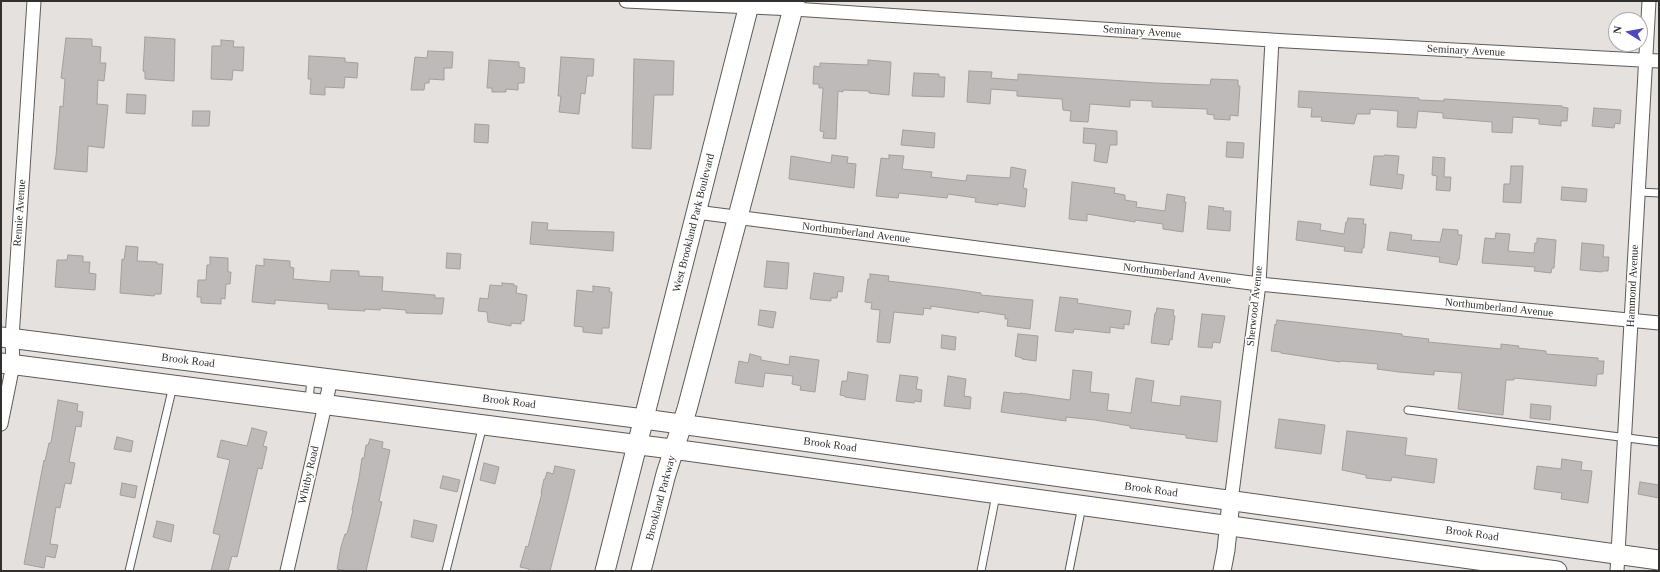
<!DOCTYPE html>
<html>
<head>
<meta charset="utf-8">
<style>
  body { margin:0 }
  #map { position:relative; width:1660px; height:572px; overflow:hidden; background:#e4e1de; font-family:Georgia,serif }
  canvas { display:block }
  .frame { position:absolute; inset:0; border:2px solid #31302f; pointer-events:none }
  .north { position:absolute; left:1608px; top:12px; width:40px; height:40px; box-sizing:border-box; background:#fff; border:1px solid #adacac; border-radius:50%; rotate:281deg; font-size:11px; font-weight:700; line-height:16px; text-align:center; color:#31302f }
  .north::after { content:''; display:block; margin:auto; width:14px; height:18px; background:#4c48bf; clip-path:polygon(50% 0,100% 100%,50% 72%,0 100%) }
</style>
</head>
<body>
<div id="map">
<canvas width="1660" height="572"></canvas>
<div class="frame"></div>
<div class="north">N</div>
</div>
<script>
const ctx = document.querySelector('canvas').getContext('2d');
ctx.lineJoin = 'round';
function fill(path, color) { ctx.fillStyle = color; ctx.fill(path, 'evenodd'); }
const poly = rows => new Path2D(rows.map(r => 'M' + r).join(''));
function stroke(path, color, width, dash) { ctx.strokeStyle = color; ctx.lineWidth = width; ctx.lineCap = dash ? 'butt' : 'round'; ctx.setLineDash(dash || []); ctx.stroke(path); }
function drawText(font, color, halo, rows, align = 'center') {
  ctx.font = font + ' Georgia,serif'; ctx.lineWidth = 3.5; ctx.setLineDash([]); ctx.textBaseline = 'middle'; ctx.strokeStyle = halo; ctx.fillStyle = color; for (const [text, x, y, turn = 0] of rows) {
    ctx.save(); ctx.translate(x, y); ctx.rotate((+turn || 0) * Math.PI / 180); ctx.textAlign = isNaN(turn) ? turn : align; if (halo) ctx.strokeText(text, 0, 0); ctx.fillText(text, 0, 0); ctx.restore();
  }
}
const building = poly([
  [145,37,175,39,174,81,145,79,145,72,143,71,145,37],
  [66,38,92,39,92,46,101,47,100,63,106,63,104,81,98,80,97,104,108,105,104,148,88,146,87,172,54,169,56,156,60,106,63,107,65,79,61,78,66,38],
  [221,40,234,41,233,47,244,47,243,71,233,70,232,80,211,79,212,46,221,46,221,40],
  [428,51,453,52,452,68,444,68,444,80,429,79,429,83,425,83,424,90,411,90,415,57,427,58,428,51],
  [309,56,345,58,345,62,358,63,357,78,345,77,344,88,325,87,325,95,310,94,311,79,308,79,309,56],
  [561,57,594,59,593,76,587,76,585,94,581,93,579,114,559,112,561,96,558,96,561,57],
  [634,59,674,61,673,95,654,95,651,149,632,148,634,59],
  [489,60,519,62,519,67,525,68,524,83,518,83,518,90,506,89,506,92,492,92,492,88,487,88,489,60],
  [868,60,891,62,889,95,869,93,869,91,843,90,843,92,838,91,836,139,823,138,824,132,820,131,823,88,819,88,819,84,813,84,814,66,820,67,820,63,868,65,868,60],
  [969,71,992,72,991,78,1018,80,1018,74,1155,83,1208,85,1210,85,1211,79,1238,80,1238,86,1240,86,1238,116,1230,115,1230,120,1214,119,1214,115,1207,114,1207,109,1152,107,1152,101,1130,100,1130,107,1090,104,1088,122,1070,121,1071,111,1063,110,1062,99,1017,96,1017,91,991,89,990,104,967,102,969,71],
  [914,73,939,74,939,77,945,77,944,97,912,96,914,73],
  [1299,91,1419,98,1419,100,1444,101,1444,99,1562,106,1562,107,1568,108,1567,121,1561,121,1561,126,1539,124,1539,119,1513,117,1512,133,1492,132,1492,122,1443,118,1443,113,1418,111,1416,128,1397,127,1398,111,1370,109,1370,114,1357,114,1354,124,1321,121,1322,117,1311,117,1312,108,1298,107,1299,91],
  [127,94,146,95,145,114,126,113,127,94],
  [1594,108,1621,110,1620,124,1615,123,1614,128,1592,126,1594,108],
  [193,111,210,111,209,126,192,126,193,111],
  [475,124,489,125,488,143,474,142,475,124],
  [1084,128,1117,131,1117,145,1110,145,1107,163,1094,161,1096,144,1083,143,1084,128],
  [903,130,935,133,934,148,901,145,903,130],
  [1227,142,1244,143,1243,158,1226,157,1227,142],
  [832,155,848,157,847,163,856,164,854,188,789,179,791,156,831,163,832,155],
  [889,155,904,156,902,169,932,172,931,177,966,181,967,175,1010,178,1011,167,1026,170,1023,188,1027,189,1025,207,998,203,998,205,975,202,976,198,948,194,947,198,899,193,898,198,876,196,881,158,889,159,889,155],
  [1385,155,1399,156,1397,174,1404,175,1402,189,1370,185,1374,156,1384,156,1385,155],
  [1433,157,1445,158,1444,177,1451,177,1450,191,1436,190,1437,176,1432,175,1433,157],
  [1511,166,1523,166,1521,203,1503,202,1504,184,1510,184,1511,166],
  [1072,182,1115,188,1114,193,1125,195,1125,200,1137,202,1136,207,1165,211,1167,194,1185,197,1184,202,1186,202,1183,232,1163,229,1163,224,1135,220,1135,222,1087,214,1087,221,1069,219,1072,182],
  [1562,187,1587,189,1586,202,1561,200,1562,187],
  [1209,206,1224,208,1223,211,1231,211,1230,231,1207,229,1209,206],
  [1348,218,1364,219,1363,224,1366,224,1364,248,1362,248,1362,253,1344,251,1345,247,1296,240,1298,221,1321,224,1320,230,1344,234,1346,222,1347,222,1348,218],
  [532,222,548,223,547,230,614,232,613,251,530,244,532,222],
  [1443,229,1458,230,1458,235,1462,235,1459,260,1458,260,1457,265,1439,262,1440,257,1438,257,1387,250,1390,232,1412,235,1411,240,1440,242,1443,229],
  [1496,233,1510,234,1508,251,1534,253,1535,243,1537,243,1537,238,1556,240,1554,268,1552,268,1551,273,1534,271,1535,267,1482,263,1485,238,1495,239,1496,233],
  [1582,243,1604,245,1603,257,1609,257,1608,271,1602,271,1602,272,1580,270,1582,243],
  [126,246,138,247,137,261,157,262,157,264,163,264,161,294,155,294,154,296,120,293,122,259,124,260,126,246],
  [447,253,461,254,460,269,446,268,447,253],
  [68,255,83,256,83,262,90,262,89,273,96,274,95,290,55,287,57,260,67,260,68,255],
  [210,257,228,258,228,272,231,272,230,284,226,284,225,299,221,298,221,304,201,303,201,297,197,297,198,280,206,280,207,265,210,265,210,257],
  [264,259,290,261,290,267,294,268,293,279,330,282,331,270,359,271,359,276,383,277,382,291,435,295,435,298,444,298,442,314,406,313,406,310,381,308,380,310,365,309,365,311,328,309,328,304,275,300,275,304,252,302,256,265,264,266,264,259],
  [767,261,789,263,787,289,764,287,767,261],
  [814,273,844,277,842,292,838,291,837,298,831,298,831,301,810,299,814,273],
  [870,274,889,276,888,281,954,289,981,293,981,295,1033,300,1030,329,1007,326,1008,319,1005,319,1005,315,979,311,979,313,931,306,931,309,924,308,923,315,894,312,890,343,877,342,880,310,871,309,872,303,865,302,868,279,870,279,870,274],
  [502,283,514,284,514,286,517,286,516,293,527,295,524,321,521,321,521,324,511,323,511,326,488,322,487,312,478,311,480,298,488,299,490,285,502,286,502,283],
  [593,286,610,288,609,292,612,292,609,328,602,328,602,334,583,332,583,327,574,326,577,290,593,292,593,286],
  [1060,297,1078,299,1077,303,1131,311,1129,325,1124,324,1124,329,1110,327,1110,333,1074,329,1073,333,1055,331,1060,297],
  [1157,308,1174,310,1173,315,1175,316,1172,340,1170,339,1169,345,1151,343,1155,313,1156,313,1157,308],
  [760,310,776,312,773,328,758,325,760,310],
  [1202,314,1225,316,1220,343,1213,342,1212,348,1198,347,1202,314],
  [1277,320,1402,334,1402,336,1429,339,1428,342,1501,349,1501,344,1519,346,1518,348,1546,351,1546,354,1598,358,1598,361,1604,361,1603,374,1597,374,1596,386,1514,378,1514,380,1506,380,1503,415,1458,409,1462,373,1434,371,1434,375,1399,372,1377,369,1378,364,1341,361,1340,362,1281,353,1281,352,1271,351,1275,324,1276,325,1277,320],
  [1018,334,1038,336,1036,361,1022,359,1022,358,1015,356,1018,334],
  [942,335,956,337,955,350,941,348,942,335],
  [750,354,761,357,761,360,789,365,790,356,819,360,815,392,800,390,801,386,792,384,793,376,765,373,763,387,735,383,739,361,748,363,750,354],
  [1073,370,1092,372,1090,392,1109,394,1107,410,1131,413,1136,378,1154,381,1151,402,1180,406,1181,396,1221,401,1217,442,1186,438,1186,435,1130,428,1130,426,1095,420,1066,417,1066,421,1001,412,1004,392,1020,394,1020,393,1070,400,1073,370],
  [848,372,868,375,865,400,845,397,845,396,840,395,842,381,847,381,848,372],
  [900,375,918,377,916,389,922,390,921,402,915,401,914,403,896,401,900,375],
  [948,376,966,379,964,396,971,397,970,409,944,406,948,376],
  [58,400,78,404,77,411,83,412,81,427,76,426,69,462,75,463,71,484,65,483,60,508,56,507,50,544,58,545,55,558,46,556,44,568,24,564,44,460,45,461,49,443,51,443,58,400],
  [1531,404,1551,406,1550,420,1530,418,1531,404],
  [1279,419,1325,425,1321,454,1275,448,1279,419],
  [252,428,267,432,263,446,267,447,262,469,258,468,237,557,232,556,228,571,211,571,220,535,213,533,230,460,217,457,221,440,247,446,252,428],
  [1347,431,1407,438,1405,455,1437,459,1434,483,1392,477,1391,481,1366,478,1366,475,1342,470,1347,431],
  [117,437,133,441,131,452,114,449,117,437],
  [370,439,383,442,382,448,390,450,379,501,382,502,366,571,347,571,337,569,341,547,345,534,347,534,353,510,352,510,359,478,362,458,364,458,366,445,368,445,370,439],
  [1562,459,1582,462,1581,470,1592,471,1588,503,1561,499,1562,493,1534,489,1537,466,1561,469,1562,459],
  [484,463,499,467,495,484,480,480,484,463],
  [555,466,575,470,568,500,550,571,528,571,529,569,520,567,526,546,528,547,542,493,541,493,544,479,545,479,547,472,553,474,555,466],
  [443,476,460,480,457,492,440,488,443,476],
  [1640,482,1659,485,1659,498,1638,494,1640,482],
  [122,483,137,486,135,498,120,495,122,483],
  [414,520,437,525,433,542,411,537,414,520],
  [157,521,174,525,171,542,153,537,157,521]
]);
fill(building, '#bebab9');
stroke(building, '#a29f9d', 1);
const service = poly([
  [1639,192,1659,193],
  [309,402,311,377],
  [1408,410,1659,442],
  [129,571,173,386],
  [446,571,483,425],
  [981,571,996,495],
  [1069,571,1082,506]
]);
const minor = poly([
  [626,1,793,9,1287,41,1659,61],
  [696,212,1259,284,1659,323],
  [1,424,13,365,12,338,34,1],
  [1231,501,1259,284,1272,40],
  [287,571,331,379],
  [1617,571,1649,1]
]);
const tertiary = poly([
  [1222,571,1226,550,1231,501]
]);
const secondary = poly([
  [1,337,644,419,1659,560],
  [1,363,687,451,1557,571],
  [605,571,750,1],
  [641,571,666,474,687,409,795,1]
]);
stroke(service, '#5e5b59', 9);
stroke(minor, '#5e5b59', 15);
stroke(tertiary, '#5e5b59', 19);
stroke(secondary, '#5e5b59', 21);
stroke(service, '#fff', 7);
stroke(minor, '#fff', 13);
stroke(tertiary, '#fff', 17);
stroke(secondary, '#fff', 19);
drawText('11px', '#31302f', '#fff', [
  ["Seminary Avenue",1142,32,4],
  ["Seminary Avenue",1466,51,3],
  ["Rennie Avenue",20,213,-86],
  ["West Brookland Park Boulevard",694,223,-76],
  ["Northumberland Avenue",856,233,7],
  ["Northumberland Avenue",1177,274,7],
  ["Hammond Avenue",1633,286,-87],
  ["Sherwood Avenue",1255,306,-84],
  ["Northumberland Avenue",1499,308,6],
  ["Brook Road",188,361,7],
  ["Brook Road",509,402,7],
  ["Brook Road",830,445,8],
  ["Whitby Road",309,475,-77],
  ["Brook Road",1151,490,8],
  ["Brookland Parkway",661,498,-75],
  ["Brook Road",1472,534,8]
]);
</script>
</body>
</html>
